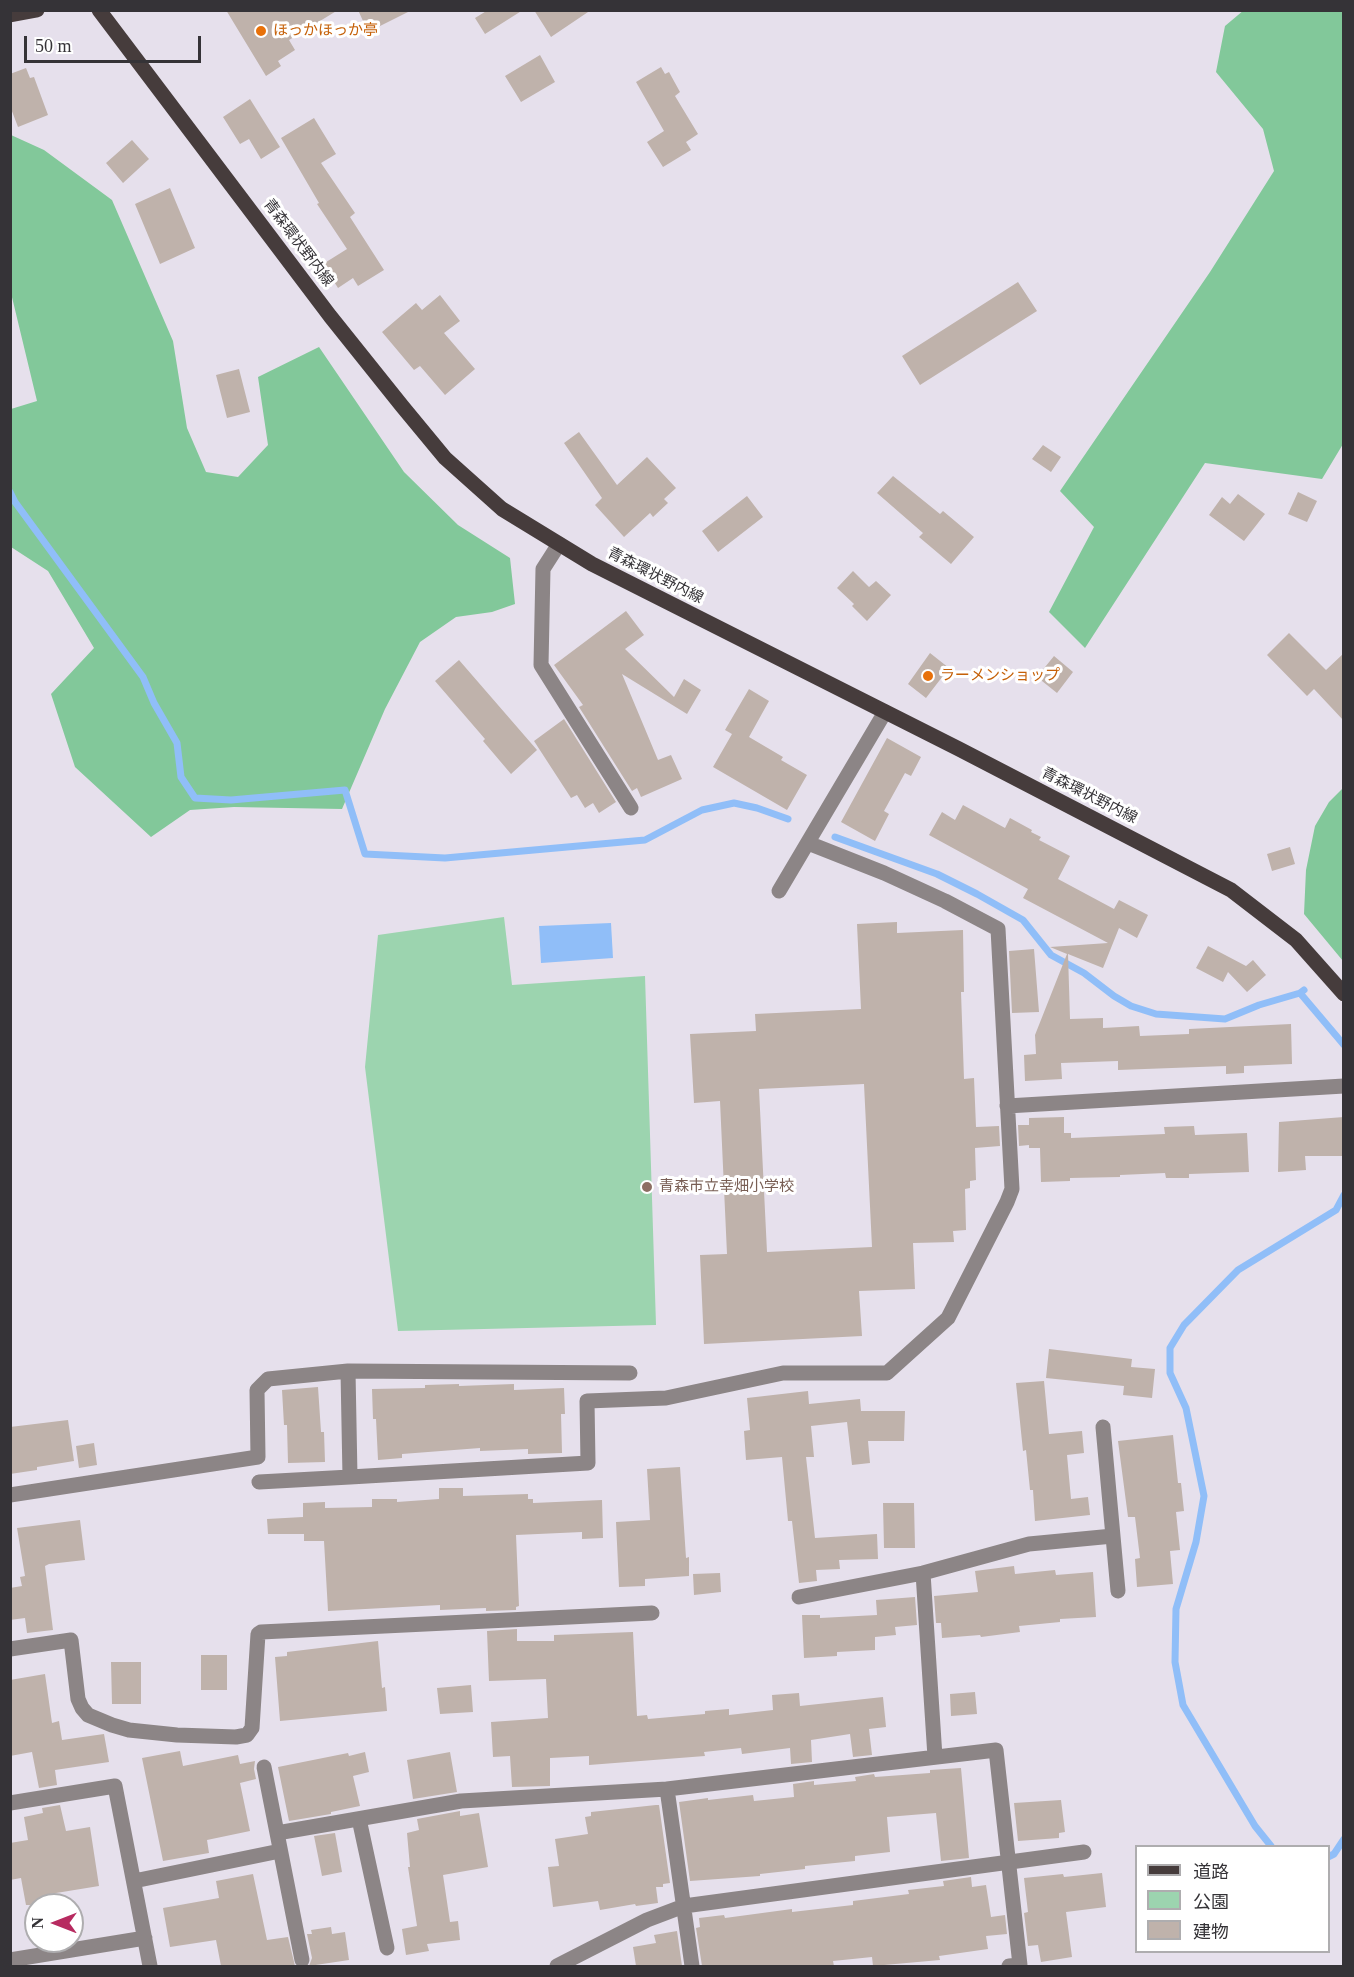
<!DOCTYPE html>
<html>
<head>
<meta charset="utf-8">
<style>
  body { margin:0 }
  #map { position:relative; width:1354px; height:1977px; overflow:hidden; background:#e6e0ec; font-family:"Times New Roman","Noto Sans JP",serif }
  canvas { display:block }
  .frame { position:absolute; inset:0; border:12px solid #353337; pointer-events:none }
  .legend { position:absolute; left:1135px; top:1845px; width:195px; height:108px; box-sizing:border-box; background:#fff; border:2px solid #aeadaf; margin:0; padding:8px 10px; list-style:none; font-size:18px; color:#353337 }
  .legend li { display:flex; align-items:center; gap:12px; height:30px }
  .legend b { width:30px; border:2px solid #aeadaf }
  .north { position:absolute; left:24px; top:1893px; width:60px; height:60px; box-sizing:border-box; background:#fff; border:2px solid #aeadaf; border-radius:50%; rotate:270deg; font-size:16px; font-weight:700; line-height:24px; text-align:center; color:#353337 }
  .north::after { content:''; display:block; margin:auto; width:21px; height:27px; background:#b72b60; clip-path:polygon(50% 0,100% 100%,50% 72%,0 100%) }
  .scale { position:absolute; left:24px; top:36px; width:177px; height:27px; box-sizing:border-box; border:3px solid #353337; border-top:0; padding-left:8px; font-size:18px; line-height:21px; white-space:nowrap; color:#353337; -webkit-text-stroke:4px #fff; paint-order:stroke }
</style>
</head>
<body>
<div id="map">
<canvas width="1354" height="1977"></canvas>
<div class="frame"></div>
<ul class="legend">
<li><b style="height:8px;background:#463c3c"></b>道路</li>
<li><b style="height:16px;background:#9cd4af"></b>公園</li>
<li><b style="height:16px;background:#bfb2ab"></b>建物</li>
</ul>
<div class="north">N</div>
<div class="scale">50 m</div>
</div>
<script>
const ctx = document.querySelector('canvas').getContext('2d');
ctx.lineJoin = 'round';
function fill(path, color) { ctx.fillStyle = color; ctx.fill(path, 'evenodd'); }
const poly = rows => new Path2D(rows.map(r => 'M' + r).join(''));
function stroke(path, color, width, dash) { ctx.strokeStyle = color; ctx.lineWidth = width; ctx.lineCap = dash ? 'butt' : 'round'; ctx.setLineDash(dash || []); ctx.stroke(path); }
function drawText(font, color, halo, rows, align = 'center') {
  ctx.font = font + ' "Times New Roman","Noto Sans JP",serif'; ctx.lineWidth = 6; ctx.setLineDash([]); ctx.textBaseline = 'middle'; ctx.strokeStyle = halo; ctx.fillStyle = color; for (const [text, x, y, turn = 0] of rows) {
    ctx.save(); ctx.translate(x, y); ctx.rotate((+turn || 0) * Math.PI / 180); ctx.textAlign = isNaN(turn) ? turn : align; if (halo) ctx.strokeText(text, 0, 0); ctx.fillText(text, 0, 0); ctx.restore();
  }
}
fill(poly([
  [504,917,512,985,645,976,656,1325,398,1331,365,1067,378,935]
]), '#9cd4af');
fill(poly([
  [1244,10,1343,11,1343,444,1322,479,1205,463,1085,648,1049,612,1094,527,1060,491,1210,272,1274,171,1263,129,1216,72,1225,26],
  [11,135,44,150,112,200,173,341,187,428,206,472,238,477,268,445,258,377,319,347,404,472,458,525,510,558,515,604,492,612,456,617,420,642,385,709,342,809,234,807,190,810,151,837,75,767,51,694,94,648,48,571,11,547,11,409,37,401,11,293],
  [1343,788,1343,961,1304,914,1306,870,1315,826,1329,802]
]), '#82c89a');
fill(poly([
  [611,923,613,958,541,963,539,926]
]), '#90bef8');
stroke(poly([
  [10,492,15,502,143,677,154,703,177,743,181,777,195,798,231,800,345,790,365,854,445,858,645,840,702,810,734,803,757,808,788,819],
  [835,837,937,874,977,894,1023,920,1051,955,1084,973,1114,996,1131,1006,1156,1014,1225,1019,1259,1005,1300,993,1304,990],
  [1300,993,1344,1045],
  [1271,1846,1255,1826,1183,1705,1175,1662,1176,1609,1196,1542,1204,1496,1186,1408,1170,1373,1170,1348,1184,1325,1238,1270,1336,1210,1344,1195],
  [1328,1857,1334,1854,1344,1839]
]), '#90bef8', 7);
fill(poly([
  [226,10,338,10,289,40,295,50,278,61,281,66,266,76],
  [358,10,412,10,368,32],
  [488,10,523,10,485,34,475,18],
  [534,10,591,10,551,37],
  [540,55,555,82,521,102,505,76],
  [661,67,665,74,669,72,680,92,675,96,698,134,686,142,691,150,663,167,647,142,664,131,636,82],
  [26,68,30,78,34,77,48,115,18,127,10,106,10,74],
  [250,99,280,147,261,159,249,139,240,144,223,117],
  [314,118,336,154,321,163,355,213,350,217,384,270,358,286,353,278,338,288,323,264,347,249,317,204,319,203,281,138],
  [132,140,149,159,123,183,106,163],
  [170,188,195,248,160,264,135,204],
  [1018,282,1037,311,920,385,902,356],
  [440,295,460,321,444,333,475,369,445,395,420,366,414,370,382,332,416,303,422,310],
  [239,369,250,412,227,418,216,375],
  [579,432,617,485,647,457,676,488,664,499,668,503,653,517,650,513,624,537,595,505,602,498,564,443],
  [1043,445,1061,457,1051,472,1032,459],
  [893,476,940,514,943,511,974,537,951,564,919,537,923,533,877,493],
  [1298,492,1317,501,1307,522,1288,514],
  [1238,494,1265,514,1244,541,1209,515,1222,497,1230,504],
  [747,496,763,517,718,552,702,531],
  [853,571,869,587,876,581,891,595,867,621,852,606,854,604,837,588],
  [626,611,644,635,625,649,674,697,684,679,701,690,687,714,622,674,658,760,671,755,682,779,641,797,637,788,632,791,579,707,583,705,554,665],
  [1289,633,1326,670,1344,653,1344,721,1314,689,1307,696,1267,655],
  [930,653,949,668,926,698,908,684],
  [1054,656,1073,672,1057,693,1037,677],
  [459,660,537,750,511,774,483,741,485,739,435,681],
  [749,689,769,701,749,737,783,757,781,760,807,775,787,810,713,767,732,734,725,730],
  [564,719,616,802,599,813,593,803,585,808,577,795,571,798,534,741],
  [887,738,921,757,911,776,905,773,884,811,889,814,875,841,841,822],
  [963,805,1005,828,1010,818,1032,830,1031,832,1041,837,1039,840,1070,856,1058,879,1114,909,1119,900,1148,915,1137,938,1119,928,1103,968,1068,954,1070,1019,1103,1018,1103,1028,1139,1026,1140,1036,1189,1034,1189,1029,1291,1024,1292,1064,1244,1066,1244,1073,1226,1074,1226,1066,1118,1070,1118,1061,1061,1063,1062,1079,1025,1081,1024,1055,1036,1054,1035,1035,1067,954,1050,947,1108,943,1023,898,1028,889,929,835,942,812,955,820],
  [1290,847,1295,864,1272,871,1267,854],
  [897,922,897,933,963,930,964,992,961,992,964,1079,974,1078,976,1127,999,1126,1000,1146,975,1148,976,1180,970,1181,970,1188,965,1189,966,1230,953,1231,954,1242,913,1243,915,1289,859,1291,862,1336,704,1344,700,1255,727,1254,720,1101,694,1103,690,1034,756,1031,755,1014,861,1009,857,924],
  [864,1084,872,1247,767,1252,759,1089],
  [1208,946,1246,966,1253,960,1266,975,1247,992,1228,972,1223,982,1196,968],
  [1034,949,1039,1012,1012,1013,1009,951],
  [1064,1117,1064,1133,1071,1133,1071,1138,1165,1134,1164,1127,1194,1126,1195,1135,1247,1133,1249,1172,1189,1174,1189,1178,1166,1178,1165,1173,1120,1175,1120,1177,1070,1178,1070,1181,1041,1182,1040,1148,1029,1148,1029,1145,1019,1146,1018,1125,1029,1125,1029,1118],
  [1344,1117,1344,1156,1305,1156,1306,1170,1278,1172,1279,1122],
  [1049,1349,1132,1359,1131,1367,1155,1369,1152,1398,1123,1395,1124,1386,1046,1378],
  [1044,1381,1049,1434,1082,1431,1084,1453,1067,1455,1071,1499,1088,1497,1090,1515,1035,1521,1033,1490,1030,1490,1026,1450,1023,1451,1016,1383],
  [459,1384,459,1386,514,1384,514,1390,564,1388,565,1414,561,1414,562,1453,528,1454,528,1449,480,1451,480,1448,402,1454,402,1458,378,1460,376,1419,373,1419,372,1389,425,1388,425,1385],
  [318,1387,321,1432,324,1432,325,1462,288,1463,287,1425,284,1425,282,1390],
  [808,1391,809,1404,860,1399,861,1411,905,1411,904,1441,868,1441,870,1463,852,1465,847,1422,811,1426,814,1457,806,1457,815,1538,877,1534,878,1559,839,1560,840,1569,816,1570,817,1581,799,1583,792,1521,788,1521,782,1457,746,1460,744,1431,750,1430,747,1398],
  [68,1420,74,1461,37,1467,37,1470,10,1474,10,1427],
  [1173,1435,1178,1483,1181,1483,1184,1511,1176,1512,1180,1550,1170,1551,1173,1584,1137,1587,1135,1559,1140,1558,1135,1517,1128,1517,1118,1441],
  [94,1443,97,1465,79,1468,76,1446],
  [680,1467,686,1558,689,1557,689,1576,645,1579,645,1586,619,1587,616,1522,650,1520,647,1469],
  [439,1488,463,1488,463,1496,528,1494,528,1499,533,1499,533,1503,602,1500,603,1538,582,1539,582,1532,516,1535,519,1606,516,1607,516,1610,486,1611,486,1608,440,1610,440,1605,328,1611,324,1541,304,1541,304,1534,268,1534,267,1519,303,1517,303,1503,325,1502,325,1508,372,1507,372,1499,397,1499,397,1502,439,1499],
  [883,1503,914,1503,915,1548,884,1548],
  [80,1520,85,1560,49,1564,45,1566,53,1630,27,1633,25,1618,10,1620,10,1588,22,1586,20,1577,25,1576,17,1528],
  [1014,1566,1015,1574,1055,1570,1056,1575,1093,1572,1096,1617,1060,1619,1060,1622,1019,1626,1020,1632,981,1637,980,1635,942,1638,941,1623,936,1623,934,1596,978,1592,975,1571],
  [720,1573,721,1592,694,1595,693,1574],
  [915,1597,917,1625,895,1627,896,1635,875,1637,875,1650,837,1652,837,1656,804,1658,802,1615,820,1615,820,1618,877,1615,876,1600],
  [517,1629,517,1641,554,1641,554,1635,633,1632,637,1716,647,1715,648,1719,705,1714,705,1711,729,1709,729,1715,773,1710,772,1695,799,1693,800,1706,883,1697,886,1727,869,1729,872,1755,853,1757,850,1734,811,1740,812,1762,791,1764,790,1748,742,1754,741,1748,704,1752,705,1756,589,1765,589,1756,550,1758,550,1786,512,1787,510,1756,493,1757,491,1722,548,1718,546,1679,489,1681,487,1631],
  [378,1641,382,1688,385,1687,387,1711,280,1721,275,1657,287,1656,287,1652],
  [201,1655,227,1655,227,1690,201,1690],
  [111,1662,141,1662,141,1704,112,1704],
  [45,1674,52,1723,59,1721,62,1740,104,1734,109,1762,55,1770,57,1785,39,1788,32,1752,10,1756,10,1680],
  [471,1685,473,1712,440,1714,437,1688],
  [975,1692,977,1714,951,1716,950,1694],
  [180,1751,183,1766,238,1755,240,1764,255,1761,254,1769,256,1779,240,1783,250,1831,207,1840,209,1853,163,1861,142,1758],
  [365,1752,369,1772,353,1776,360,1806,331,1812,331,1814,289,1821,278,1767,348,1753,349,1756],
  [450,1752,457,1792,413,1799,407,1760],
  [961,1768,969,1858,941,1861,936,1813,887,1817,890,1852,855,1856,855,1861,805,1866,805,1869,760,1874,760,1876,690,1881,679,1802,708,1798,708,1800,753,1795,754,1801,794,1797,793,1784,814,1781,814,1785,856,1781,855,1777,874,1774,875,1777,930,1773,930,1770],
  [1061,1800,1065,1832,1059,1833,1059,1838,1018,1841,1014,1803],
  [60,1805,66,1831,90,1827,99,1886,50,1894,53,1905,26,1905,21,1878,10,1880,10,1843,28,1840,24,1817,43,1813,42,1808],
  [656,1805,659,1805,670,1883,663,1884,663,1887,656,1887,658,1903,636,1906,635,1904,600,1910,598,1901,553,1907,548,1867,559,1866,555,1839,588,1834,585,1817,591,1816,591,1812],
  [460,1811,460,1816,479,1813,488,1867,443,1875,450,1922,458,1921,460,1940,427,1944,429,1951,406,1955,402,1929,417,1926,408,1867,410,1867,407,1833,419,1830,417,1819],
  [335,1833,342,1872,322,1876,314,1836],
  [1102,1873,1106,1907,1066,1912,1072,1957,1041,1962,1038,1945,1028,1946,1024,1913,1028,1912,1024,1878,1063,1874,1064,1877],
  [253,1874,267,1940,288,1937,295,1966,221,1966,216,1940,170,1947,163,1908,219,1898,216,1881],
  [971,1877,972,1887,986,1885,991,1917,1005,1915,1007,1934,986,1936,988,1949,939,1956,940,1960,873,1966,872,1957,833,1961,834,1966,702,1966,696,1928,700,1927,699,1918,724,1915,725,1918,792,1909,792,1912,853,1905,853,1901,909,1894,908,1890,944,1886,943,1881],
  [331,1927,332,1934,345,1932,349,1960,309,1966,312,1958,307,1934,312,1934,311,1930],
  [677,1931,682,1966,636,1966,633,1947,656,1943,654,1935]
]), '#bfb2ab');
stroke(poly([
  [559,544,543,569,541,665,631,808],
  [779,891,885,712],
  [1007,1106,1344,1086],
  [348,1371,350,1477,588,1463,587,1401,666,1398,783,1373,887,1373,948,1318,1007,1202,1012,1189,998,929,945,901,884,873,808,843],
  [1103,1427,1118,1591],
  [259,1482,350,1477],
  [10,1495,258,1457,257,1390,268,1379,348,1371,630,1373],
  [923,1573,935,1757],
  [799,1597,923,1573,1029,1544,1113,1536],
  [10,1649,71,1640,78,1699,82,1708,88,1715,112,1725,129,1730,177,1735,236,1737,247,1735,252,1728,258,1634,261,1632,652,1613],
  [264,1767,302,1960],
  [667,1789,692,1966],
  [10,1803,115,1786,150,1966],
  [359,1819,387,1948],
  [277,1833,461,1801,667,1789,996,1750,1020,1965,1009,1966],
  [134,1881,280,1851],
  [10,1960,145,1938],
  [557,1966,647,1920,684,1906,1084,1852]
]), '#8c8586', 15);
stroke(poly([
  [99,10,330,316,402,406,445,458,502,509,592,564,959,749,1231,890,1296,940,1344,994],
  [10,15,37,10]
]), '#463c3c', 15);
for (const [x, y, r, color] of [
  [261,31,6,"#e8710a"],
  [928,676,6,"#e8710a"],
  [647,1187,6,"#8d6e63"]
]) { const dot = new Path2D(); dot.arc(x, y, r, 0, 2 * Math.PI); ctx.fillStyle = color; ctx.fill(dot); stroke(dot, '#fff', 2); }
drawText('15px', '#c56008', '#fff', [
  ["ほっかほっか亭",273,31],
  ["ラーメンショップ",940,676]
], 'left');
drawText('15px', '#353337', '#fff', [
  ["青森環状野内線",298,243,53],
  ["青森環状野内線",655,576,27],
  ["青森環状野内線",1089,796,27]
]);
drawText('15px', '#785e54', '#fff', [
  ["青森市立幸畑小学校",659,1187]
], 'left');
</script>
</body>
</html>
